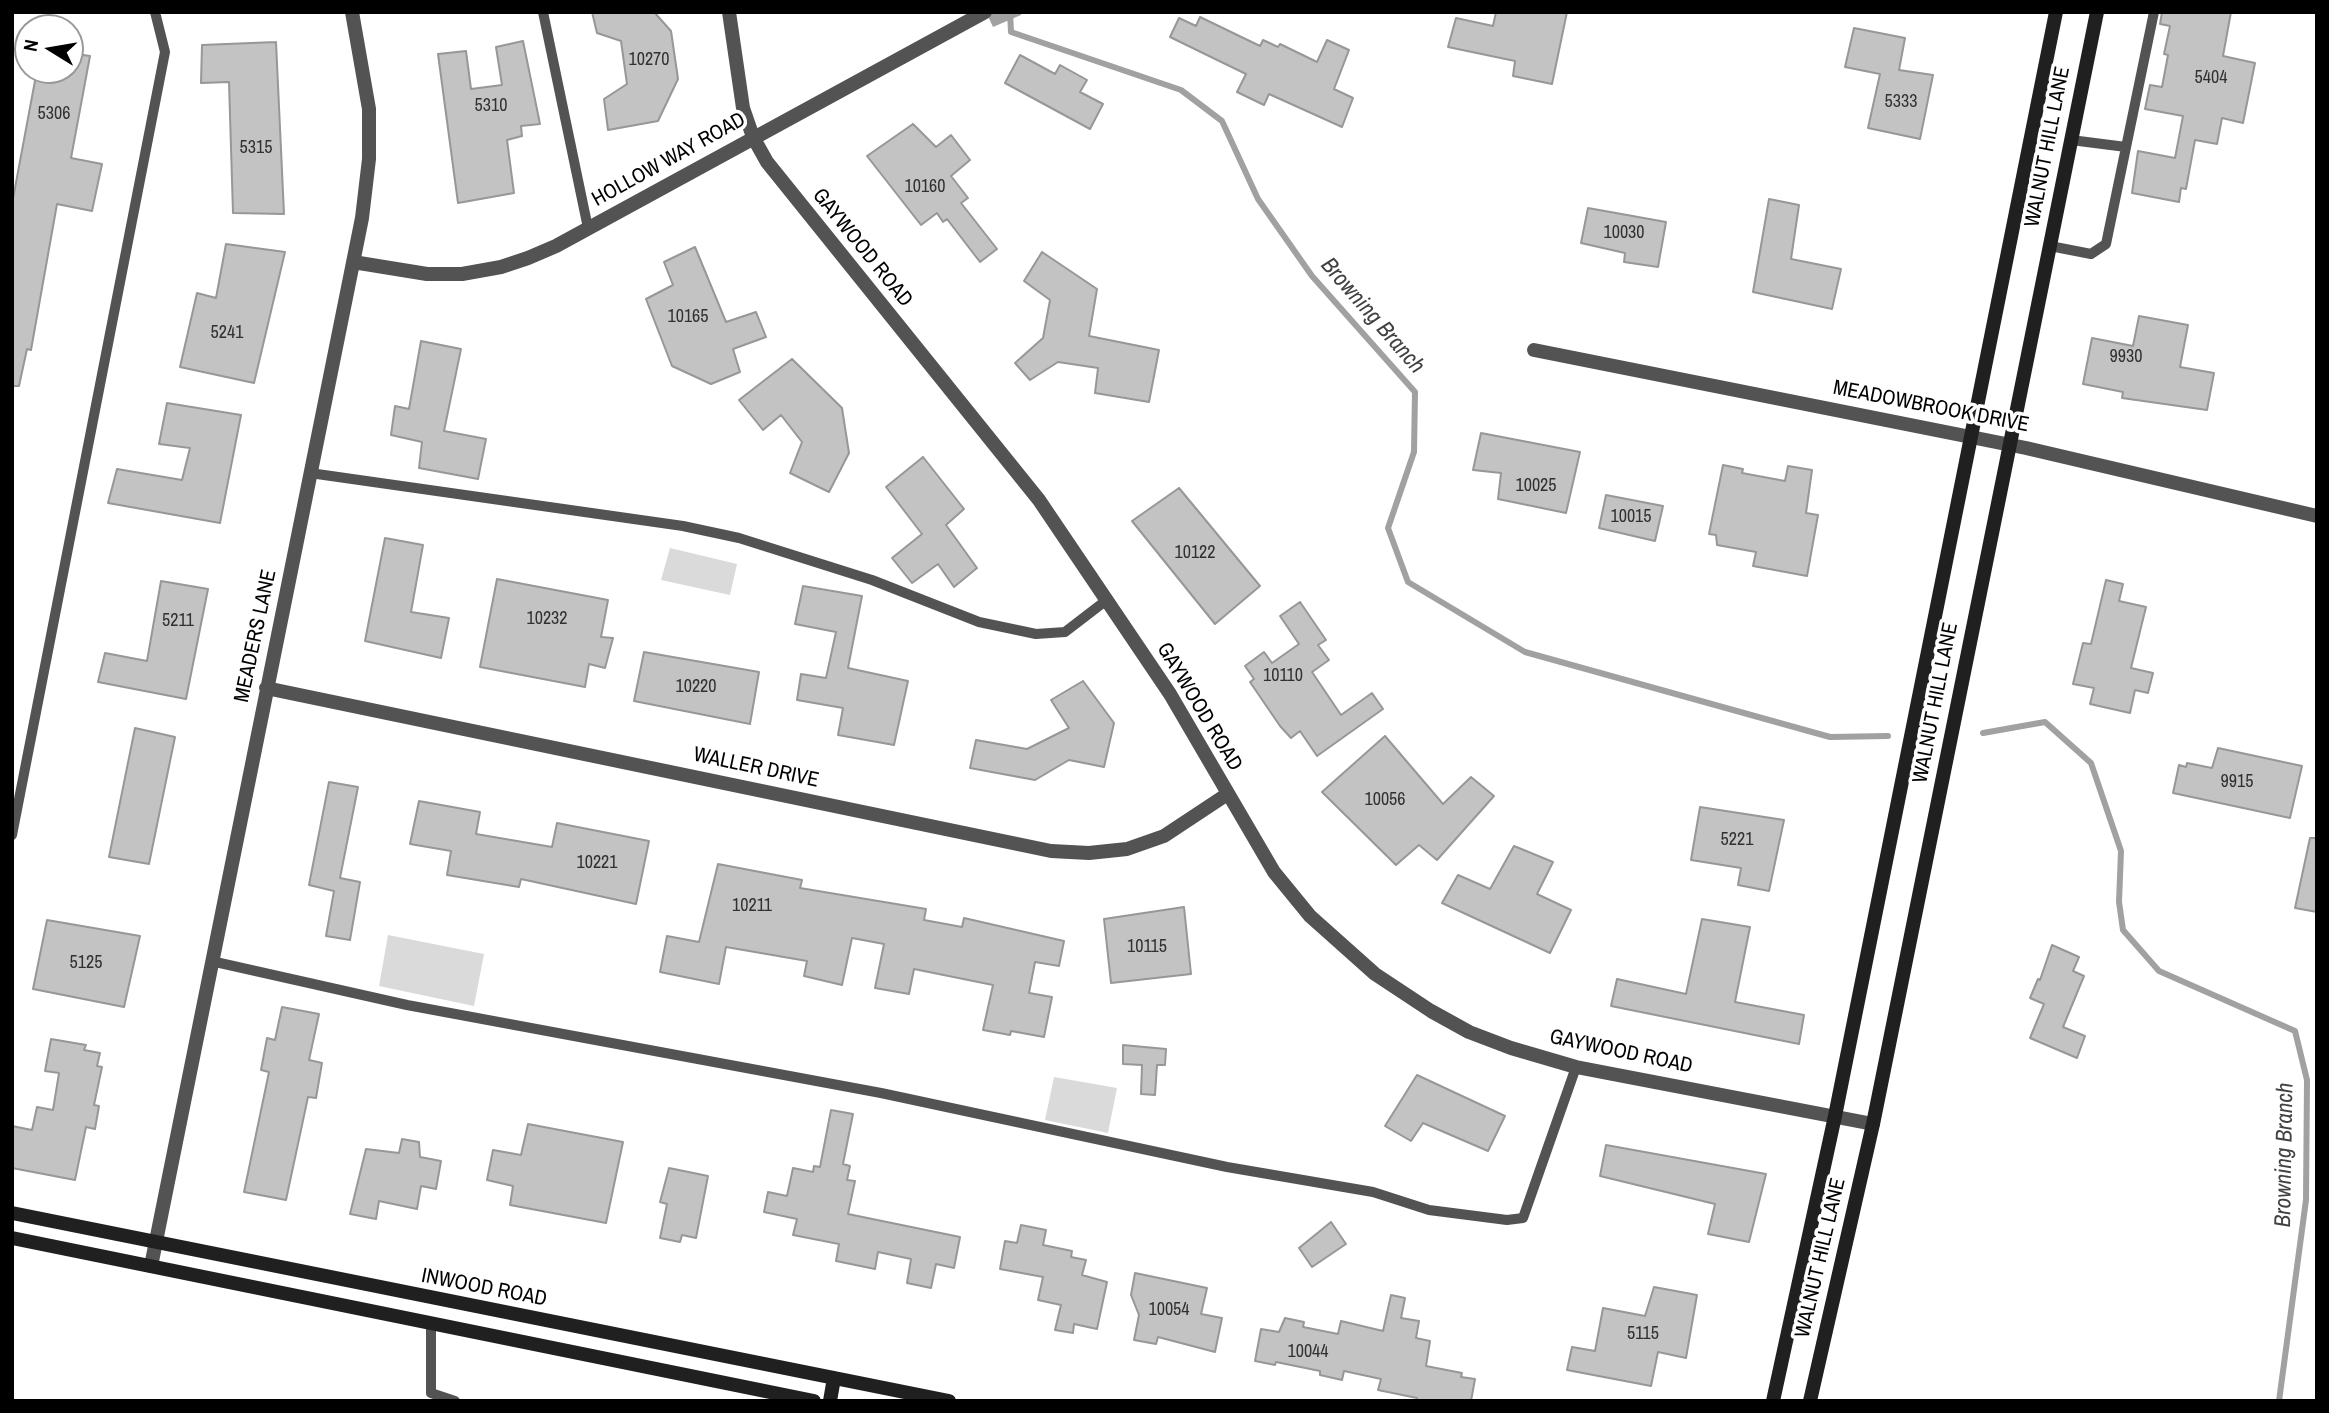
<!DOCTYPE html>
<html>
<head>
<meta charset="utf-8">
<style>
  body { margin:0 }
  #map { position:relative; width:2329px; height:1413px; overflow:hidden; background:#fff; font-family:"Archivo Narrow",sans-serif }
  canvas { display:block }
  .frame { position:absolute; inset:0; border:14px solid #000; pointer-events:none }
  .north { position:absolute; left:14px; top:14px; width:70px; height:70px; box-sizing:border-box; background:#fff; border:2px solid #999; border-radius:50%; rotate:281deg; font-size:19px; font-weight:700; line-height:28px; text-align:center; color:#000 }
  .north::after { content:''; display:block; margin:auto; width:24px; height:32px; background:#000; clip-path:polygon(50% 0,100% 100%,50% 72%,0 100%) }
</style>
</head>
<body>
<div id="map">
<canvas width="2329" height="1413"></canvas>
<div class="frame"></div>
<div class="north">N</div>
</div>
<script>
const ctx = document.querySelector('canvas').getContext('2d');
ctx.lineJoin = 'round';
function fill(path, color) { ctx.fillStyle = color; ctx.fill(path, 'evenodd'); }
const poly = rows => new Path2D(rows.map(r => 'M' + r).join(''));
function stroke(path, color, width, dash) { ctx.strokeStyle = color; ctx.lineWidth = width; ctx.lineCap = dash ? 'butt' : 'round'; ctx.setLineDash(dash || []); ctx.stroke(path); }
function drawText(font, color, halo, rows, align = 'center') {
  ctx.font = font + ' "Archivo Narrow",sans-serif'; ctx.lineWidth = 7; ctx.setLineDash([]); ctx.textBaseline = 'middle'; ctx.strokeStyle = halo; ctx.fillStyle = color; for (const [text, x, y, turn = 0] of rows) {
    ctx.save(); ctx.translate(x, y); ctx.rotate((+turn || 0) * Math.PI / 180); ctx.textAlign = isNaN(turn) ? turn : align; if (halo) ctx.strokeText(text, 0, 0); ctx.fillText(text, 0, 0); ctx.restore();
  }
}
fill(poly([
  [670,548,737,564,730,595,661,580],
  [388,935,484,954,474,1006,379,986],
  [1054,1077,1117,1088,1108,1133,1045,1120]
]), '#dadada');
fill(poly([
  [986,12,1021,12,1021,15,993,27]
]), '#a1a1a1');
stroke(poly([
  [1010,12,1011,32,1181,90,1222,121,1258,199,1312,276,1415,392,1414,452,1388,528,1408,582,1525,652,1830,737,1888,736],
  [1983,733,2045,722,2091,763,2121,851,2119,902,2123,930,2159,971,2295,1031,2307,1080,2306,1200,2279,1401]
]), '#a1a1a1', 6);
const building = poly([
  [592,12,654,12,671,31,678,79,658,121,608,130,604,99,627,84,621,41,597,33,592,12],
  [1496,12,1567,12,1552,84,1513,76,1515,61,1448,47,1456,18,1493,26,1496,12],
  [2162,12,2231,12,2223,56,2255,63,2243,123,2222,118,2217,144,2195,140,2186,189,2181,188,2179,202,2132,193,2138,151,2175,158,2183,116,2145,109,2150,85,2162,87,2168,55,2164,54,2170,26,2160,24,2162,12],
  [1200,17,1260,46,1263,40,1278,47,1280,44,1317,62,1327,40,1349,50,1334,89,1353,98,1342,127,1269,94,1264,105,1237,92,1246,74,1170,37,1179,18,1196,26,1200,17],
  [1854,28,1905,38,1899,70,1933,75,1920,139,1868,128,1880,74,1845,67,1854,28],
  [523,41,540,124,521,126,522,136,507,140,514,193,458,203,438,54,466,51,471,89,502,85,496,47,523,41],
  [276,42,284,214,233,213,229,82,201,83,202,45,276,42],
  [70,53,90,56,71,158,102,164,92,211,57,204,31,350,27,349,19,386,12,386,12,204,37,70,70,70,70,53],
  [1020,55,1055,74,1060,65,1087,80,1080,92,1103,104,1090,129,1005,83,1020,55],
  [913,124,936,147,951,135,970,160,951,176,968,198,961,203,997,249,980,262,947,219,943,222,937,213,921,225,867,156,913,124],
  [1769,199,1799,205,1791,259,1841,269,1832,309,1753,292,1769,199],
  [1588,208,1666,222,1658,267,1624,262,1625,253,1581,243,1588,208],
  [226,244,285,252,254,383,180,367,197,293,216,298,226,244],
  [695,247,726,322,756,312,766,337,733,349,740,372,711,384,672,366,646,299,673,285,664,262,695,247],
  [1042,252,1097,289,1089,336,1159,350,1149,402,1095,393,1098,368,1058,362,1030,380,1015,363,1043,338,1050,300,1024,281,1042,252],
  [2139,316,2188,325,2180,367,2214,373,2207,410,2122,398,2123,392,2083,384,2092,338,2133,346,2139,316],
  [421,341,461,349,444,431,486,439,478,479,419,468,422,442,391,435,395,406,409,409,421,341],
  [792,359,842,408,849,453,829,492,790,473,802,442,781,415,763,430,739,400,792,359],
  [167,403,241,415,220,523,108,503,117,469,182,480,190,448,159,444,167,403],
  [1481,433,1580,452,1566,513,1498,499,1501,473,1473,470,1481,433],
  [923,457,964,509,946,525,977,568,954,587,938,564,912,583,892,558,922,534,886,487,923,457],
  [1723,465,1743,469,1742,473,1785,481,1788,466,1812,470,1806,513,1818,515,1807,576,1753,566,1756,552,1717,545,1716,535,1709,534,1723,465],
  [1179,488,1260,586,1215,624,1132,521,1179,488],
  [1606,495,1663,506,1655,541,1599,528,1606,495],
  [385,538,423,545,411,612,449,618,441,658,365,641,385,538],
  [497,579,608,600,601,637,613,638,605,668,589,664,585,687,480,667,497,579],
  [2106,580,2123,584,2119,601,2146,607,2131,668,2153,673,2148,693,2135,690,2130,713,2090,704,2094,688,2073,684,2083,643,2091,644,2106,580],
  [161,581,208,589,186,699,98,682,105,653,147,661,161,581],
  [803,586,862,596,848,668,908,681,894,745,838,735,843,708,797,700,801,674,826,678,836,632,795,624,803,586],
  [1300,602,1326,640,1318,645,1329,660,1312,672,1341,715,1372,693,1383,709,1317,756,1300,731,1291,738,1280,726,1250,682,1254,679,1245,666,1264,652,1272,663,1299,644,1280,616,1300,602],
  [644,652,759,672,750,724,634,701,644,652],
  [1083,681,1114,723,1104,767,1069,760,1035,780,970,768,976,740,1027,749,1069,728,1051,700,1083,681],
  [135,728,175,737,149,864,109,857,135,728],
  [1385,736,1443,804,1471,777,1494,796,1437,860,1419,845,1396,865,1322,792,1385,736],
  [2218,748,2302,766,2290,818,2173,793,2179,765,2186,767,2187,763,2212,768,2218,748],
  [329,782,358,787,340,878,360,882,350,940,326,936,334,891,309,885,329,782],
  [419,801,480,812,476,834,552,847,557,823,649,841,636,904,521,879,519,887,447,875,451,851,410,844,419,801],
  [1700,807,1784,820,1769,891,1738,885,1741,868,1691,860,1700,807],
  [2310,838,2317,838,2317,912,2295,908,2310,838],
  [1514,846,1553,862,1537,894,1571,910,1550,953,1442,903,1458,875,1490,889,1514,846],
  [718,864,802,880,800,888,926,909,924,920,962,927,964,918,1064,941,1059,966,1035,962,1029,993,1052,997,1044,1037,1011,1031,1010,1035,983,1030,993,985,914,969,909,994,875,988,884,944,852,938,842,985,804,976,807,961,726,947,719,984,660,972,667,936,699,942,718,864],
  [1184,907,1191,974,1111,983,1104,919,1184,907],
  [1702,919,1750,927,1735,1002,1804,1015,1799,1044,1611,1006,1617,979,1686,994,1702,919],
  [47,920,140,936,124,1007,33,989,47,920],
  [2052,945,2079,957,2073,971,2084,976,2063,1027,2085,1036,2077,1058,2030,1038,2044,1004,2030,998,2038,979,2040,980,2052,945],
  [282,1007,319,1014,309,1060,322,1063,316,1098,308,1097,286,1200,244,1192,269,1072,261,1070,267,1038,275,1040,282,1007],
  [51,1039,86,1045,84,1050,100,1053,97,1066,102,1067,94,1105,99,1106,95,1129,86,1127,75,1180,12,1168,12,1126,32,1130,37,1107,53,1110,59,1073,45,1071,51,1039],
  [1123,1045,1166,1049,1165,1065,1157,1065,1155,1095,1141,1094,1142,1065,1123,1064,1123,1045],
  [1417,1075,1505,1116,1488,1151,1423,1123,1411,1141,1385,1126,1417,1075],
  [831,1110,853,1114,843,1164,850,1166,847,1180,855,1181,848,1214,960,1237,954,1268,936,1264,931,1288,907,1283,911,1259,878,1252,875,1269,836,1261,839,1244,793,1235,797,1219,764,1212,768,1192,787,1196,793,1168,813,1172,814,1166,820,1167,831,1110],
  [528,1124,623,1142,606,1223,510,1205,513,1186,487,1180,493,1150,521,1155,528,1124],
  [402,1139,419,1142,420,1157,441,1161,436,1189,421,1186,417,1209,379,1201,376,1219,350,1214,366,1149,399,1153,402,1139],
  [1606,1145,1766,1174,1749,1242,1708,1234,1715,1204,1600,1176,1606,1145],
  [669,1168,708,1176,696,1238,682,1235,680,1242,660,1238,667,1204,660,1202,669,1168],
  [1331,1222,1346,1244,1312,1267,1299,1248,1331,1222],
  [1021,1225,1046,1230,1043,1245,1072,1251,1071,1257,1086,1260,1082,1275,1107,1282,1097,1329,1074,1324,1073,1333,1055,1330,1061,1305,1038,1300,1043,1277,1000,1269,1005,1241,1017,1243,1021,1225],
  [1135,1273,1207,1288,1201,1314,1222,1318,1215,1352,1158,1337,1156,1344,1134,1340,1139,1315,1131,1295,1135,1273],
  [1654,1287,1697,1295,1686,1358,1658,1352,1651,1386,1567,1370,1572,1347,1595,1351,1603,1308,1645,1316,1654,1287],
  [1391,1295,1405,1298,1401,1318,1419,1321,1416,1338,1430,1341,1426,1366,1462,1373,1461,1377,1475,1379,1471,1401,1417,1401,1417,1398,1378,1390,1381,1379,1344,1371,1342,1380,1320,1375,1320,1371,1276,1362,1275,1365,1255,1361,1261,1329,1279,1332,1285,1318,1304,1322,1303,1327,1338,1334,1341,1321,1383,1331,1391,1295]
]);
fill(building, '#c3c3c3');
stroke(building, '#979797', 2);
stroke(poly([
  [543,12,588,228],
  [2071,140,2126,147],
  [2050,246,2091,254,2106,244,2154,12],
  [310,473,683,526,739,538,872,580,979,622,1036,634,1065,632,1108,599],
  [12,835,165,52,155,12],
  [211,961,407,1005,881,1093,1227,1167,1373,1192,1429,1210,1507,1220,1523,1218,1576,1067],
  [431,1323,431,1393,455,1401]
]), '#535353', 10);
stroke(poly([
  [729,12,743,108,753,137,767,162,1039,500,1170,694,1274,872,1310,916,1375,974,1431,1011,1469,1032,1511,1048,1576,1067,1873,1124],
  [353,262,427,274,462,274,501,267,528,258,556,246,985,12],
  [1534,350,2026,448,2317,516],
  [266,688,1051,851,1089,853,1127,849,1164,836,1226,795],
  [151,1266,362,218,369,159,369,109,352,12]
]), '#535353', 14);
stroke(poly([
  [12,1213,949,1401],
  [12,1238,814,1401],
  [830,1401,834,1378],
  [1773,1401,1835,1116,2056,12],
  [1810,1401,1873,1124,2097,12]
]), '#202020', 14);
drawText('18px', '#313131', null, [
  ["10270",649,60],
  ["5404",2211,78],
  ["5333",1901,102],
  ["5310",491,106],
  ["5306",54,114],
  ["5315",256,148],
  ["10160",925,187],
  ["10030",1624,233],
  ["10165",688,317],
  ["5241",227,333],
  ["9930",2126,357],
  ["10025",1536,486],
  ["10015",1631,517],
  ["10122",1195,553],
  ["10232",547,619],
  ["5211",178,621],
  ["10110",1283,676],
  ["10220",696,687],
  ["9915",2237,782],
  ["10056",1385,800],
  ["5221",1737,840],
  ["10221",597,863],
  ["10211",752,906],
  ["10115",1147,947],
  ["5125",86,963],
  ["10054",1169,1310],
  ["5115",1643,1334],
  ["10044",1308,1352]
]);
drawText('21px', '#000', '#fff', [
  ["WALNUT HILL LANE",2048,147,-79],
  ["HOLLOW WAY ROAD",669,160,-29],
  ["GAYWOOD ROAD",862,248,51],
  ["MEADOWBROOK DRIVE",1931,407,11],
  ["MEADERS LANE",256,636,-78],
  ["WALNUT HILL LANE",1936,703,-79],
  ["GAYWOOD ROAD",1199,707,59],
  ["WALLER DRIVE",756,768,12],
  ["GAYWOOD ROAD",1621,1052,12],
  ["WALNUT HILL LANE",1821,1258,-77],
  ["INWOOD ROAD",484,1288,11]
]);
drawText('italic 23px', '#424242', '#fff', [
  ["Browning Branch",1372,316,49],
  ["Browning Branch",2285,1155,-89]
]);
</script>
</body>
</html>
